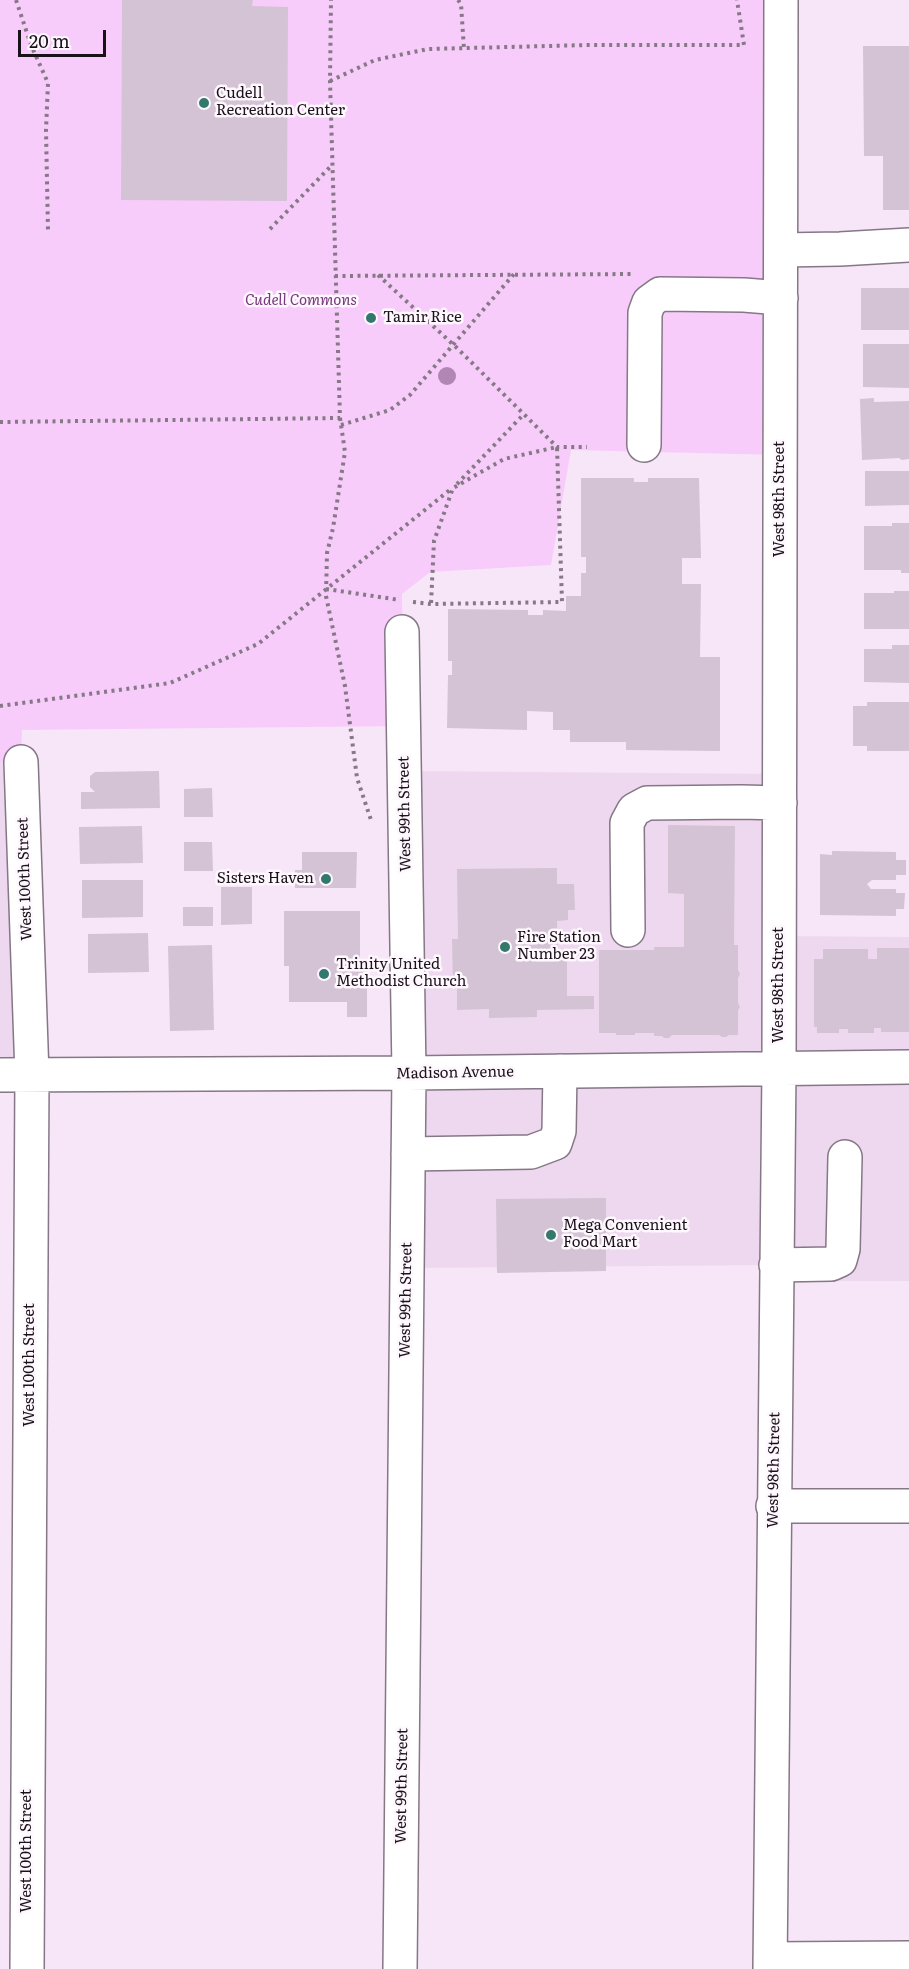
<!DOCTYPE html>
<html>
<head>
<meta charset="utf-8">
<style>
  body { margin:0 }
  #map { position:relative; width:909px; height:1969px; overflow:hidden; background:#f7e6f8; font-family:Literata,serif }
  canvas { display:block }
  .scale { position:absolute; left:18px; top:30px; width:88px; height:27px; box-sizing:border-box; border:3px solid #191319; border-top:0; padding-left:8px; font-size:18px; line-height:21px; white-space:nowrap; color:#191319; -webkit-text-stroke:4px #fef7fe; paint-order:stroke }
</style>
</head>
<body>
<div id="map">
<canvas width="909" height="1969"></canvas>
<div class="scale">20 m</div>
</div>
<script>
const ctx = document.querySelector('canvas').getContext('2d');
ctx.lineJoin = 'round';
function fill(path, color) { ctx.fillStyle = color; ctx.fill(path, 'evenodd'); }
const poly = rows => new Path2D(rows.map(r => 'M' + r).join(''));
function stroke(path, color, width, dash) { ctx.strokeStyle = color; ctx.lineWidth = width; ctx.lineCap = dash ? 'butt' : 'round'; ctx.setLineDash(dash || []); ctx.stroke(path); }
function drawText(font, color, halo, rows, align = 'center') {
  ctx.font = font + ' Literata,serif'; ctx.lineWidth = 5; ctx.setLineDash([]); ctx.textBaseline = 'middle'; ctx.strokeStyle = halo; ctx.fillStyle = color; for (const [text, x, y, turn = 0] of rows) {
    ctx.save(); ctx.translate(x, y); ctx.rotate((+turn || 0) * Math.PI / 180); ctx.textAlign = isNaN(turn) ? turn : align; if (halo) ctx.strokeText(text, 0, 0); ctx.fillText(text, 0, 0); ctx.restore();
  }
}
fill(poly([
  [0,762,21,762,32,1075,0,1075],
  [404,771,780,774,779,936,909,937,909,1281,776,1281,776,1265,407,1268]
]), '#eed8ef');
fill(poly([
  [0,0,781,0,780,455,571,450,551,565,430,572,402,594,404,726,22,730,21,762,0,762]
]), '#f7ccfa');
fill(poly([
  [122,0,253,0,252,6,288,7,287,201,121,200],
  [863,46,909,46,909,210,883,210,883,156,864,156],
  [861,288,909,288,909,330,861,330],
  [863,344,909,344,909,388,863,387],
  [874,398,874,402,909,401,909,459,902,460,899,458,862,460,860,399],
  [865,471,909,471,909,505,865,506],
  [581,478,634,478,634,482,648,482,648,478,699,478,701,558,682,558,682,584,701,584,700,657,720,657,720,751,626,750,626,742,570,742,570,730,553,730,553,712,527,711,527,730,447,728,448,675,452,675,452,661,448,661,448,609,528,610,528,615,543,615,543,610,566,611,566,596,581,596,581,573,586,573,586,557,581,557],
  [892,523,909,523,909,573,901,573,901,570,864,570,864,526,892,526],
  [894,591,909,591,909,629,864,629,864,593,894,593],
  [892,645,909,645,909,683,864,682,864,649,892,649],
  [867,702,909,702,909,751,867,751,867,746,853,746,853,706,867,706],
  [159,771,160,808,81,809,81,792,95,792,90,787,90,776,95,772],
  [212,788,213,817,184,817,184,789],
  [668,825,735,826,734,945,738,945,738,970,740,974,738,978,738,1003,740,1007,738,1010,738,1035,729,1035,726,1037,722,1037,719,1035,672,1035,669,1038,664,1038,662,1036,654,1036,654,1033,635,1033,635,1035,616,1035,616,1033,599,1033,599,950,654,950,654,947,684,947,684,894,668,893],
  [142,826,143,863,80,864,79,827],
  [184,842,212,842,213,871,184,871],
  [832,851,896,852,896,860,906,860,906,875,896,875,896,880,872,880,867,884,871,889,896,889,896,893,905,893,904,909,896,909,896,916,820,915,820,854,832,855],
  [302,852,357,852,356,888,295,888,295,870,302,870],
  [557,868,557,884,574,884,575,910,568,910,568,920,557,921,558,956,567,956,567,996,594,996,594,1009,537,1010,537,1017,489,1018,489,1009,457,1010,457,987,453,987,452,939,458,939,457,869],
  [82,880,143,880,143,917,82,918],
  [221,887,252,887,252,924,221,925],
  [183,907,213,907,213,926,183,926],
  [284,911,360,911,360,969,367,969,367,1017,347,1017,347,1002,289,1002,289,966,284,966],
  [148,933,149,972,88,973,88,934],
  [212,945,214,1030,170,1031,168,946],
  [877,948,909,948,909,1032,881,1032,881,1028,874,1028,874,1033,848,1033,848,1029,839,1029,839,1033,817,1033,817,1027,814,1027,814,959,823,959,823,949,868,949,868,959,877,959],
  [606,1198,606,1271,497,1273,496,1199]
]), '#d3c3d4');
const minor = poly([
  [781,250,840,249,909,245],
  [644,445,645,313,649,302,660,294,744,295,781,298],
  [21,762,32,1075,27,1969],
  [628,930,627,823,634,810,647,803,742,802,780,803],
  [0,1075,409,1073,909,1067],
  [408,1154,531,1152,555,1143,559,1131,560,1071],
  [776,1265,831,1264,840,1260,843,1249,845,1157],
  [773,1506,909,1506],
  [770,1959,909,1958],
  [400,1969,409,1073,402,632],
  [770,1969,779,1068,781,0]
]);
stroke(minor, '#857786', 36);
stroke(poly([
  [16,0,31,45,48,83,46,130,48,231],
  [458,0,461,4,464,49],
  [330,81,375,60,428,49,588,45,744,45,737,0],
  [270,229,332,165],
  [378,275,458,349,557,447,587,447],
  [335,276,632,274],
  [340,418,345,452,333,528,327,553,326,596,345,686,357,778,372,823],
  [0,422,340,418,330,81,331,0],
  [341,425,390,410,410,395,514,274],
  [457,484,524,414],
  [326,589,400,600],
  [413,602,431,604,562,602,557,447,504,459,453,488,434,541,431,604],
  [0,706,170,683,258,644,451,489]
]), '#857985', 4, [3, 4.5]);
stroke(minor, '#fff', 33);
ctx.fillStyle = '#b186b4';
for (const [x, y] of [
  [447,376]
]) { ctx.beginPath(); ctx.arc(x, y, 9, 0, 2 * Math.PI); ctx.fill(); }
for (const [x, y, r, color] of [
  [204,103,6,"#33786d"],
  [371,318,6,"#33786d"],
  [326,879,6,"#33786d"],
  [505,947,6,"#33786d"],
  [324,974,6,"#33786d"],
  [551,1235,6,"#33786d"]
]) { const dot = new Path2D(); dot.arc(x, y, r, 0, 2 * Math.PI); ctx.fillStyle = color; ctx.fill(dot); stroke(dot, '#fef7fe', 2); }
drawText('15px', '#191319', '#fef7fe', [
  ["Cudell",216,94],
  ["Recreation Center",216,111],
  ["Tamir Rice",383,318],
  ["Sisters Haven",314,879,"right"],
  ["Fire Station",517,938],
  ["Number 23",517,955],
  ["Trinity United",336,965],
  ["Methodist Church",336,982],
  ["Mega Convenient",563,1226],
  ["Food Mart",563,1243]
], 'left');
drawText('italic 15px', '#77387d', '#fef7fe', [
  ["Cudell Commons",301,301]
]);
drawText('15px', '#191319', '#fef7fe', [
  ["West 98th Street",780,499,-90],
  ["West 99th Street",405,814,-91],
  ["West 100th Street",25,879,-92],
  ["West 98th Street",779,985,-90],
  ["Madison Avenue",455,1073,-1],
  ["West 99th Street",406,1300,-89],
  ["West 100th Street",30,1365,-90],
  ["West 98th Street",774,1470,-89],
  ["West 99th Street",402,1786,-89],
  ["West 100th Street",27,1851,-90]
]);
</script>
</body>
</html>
